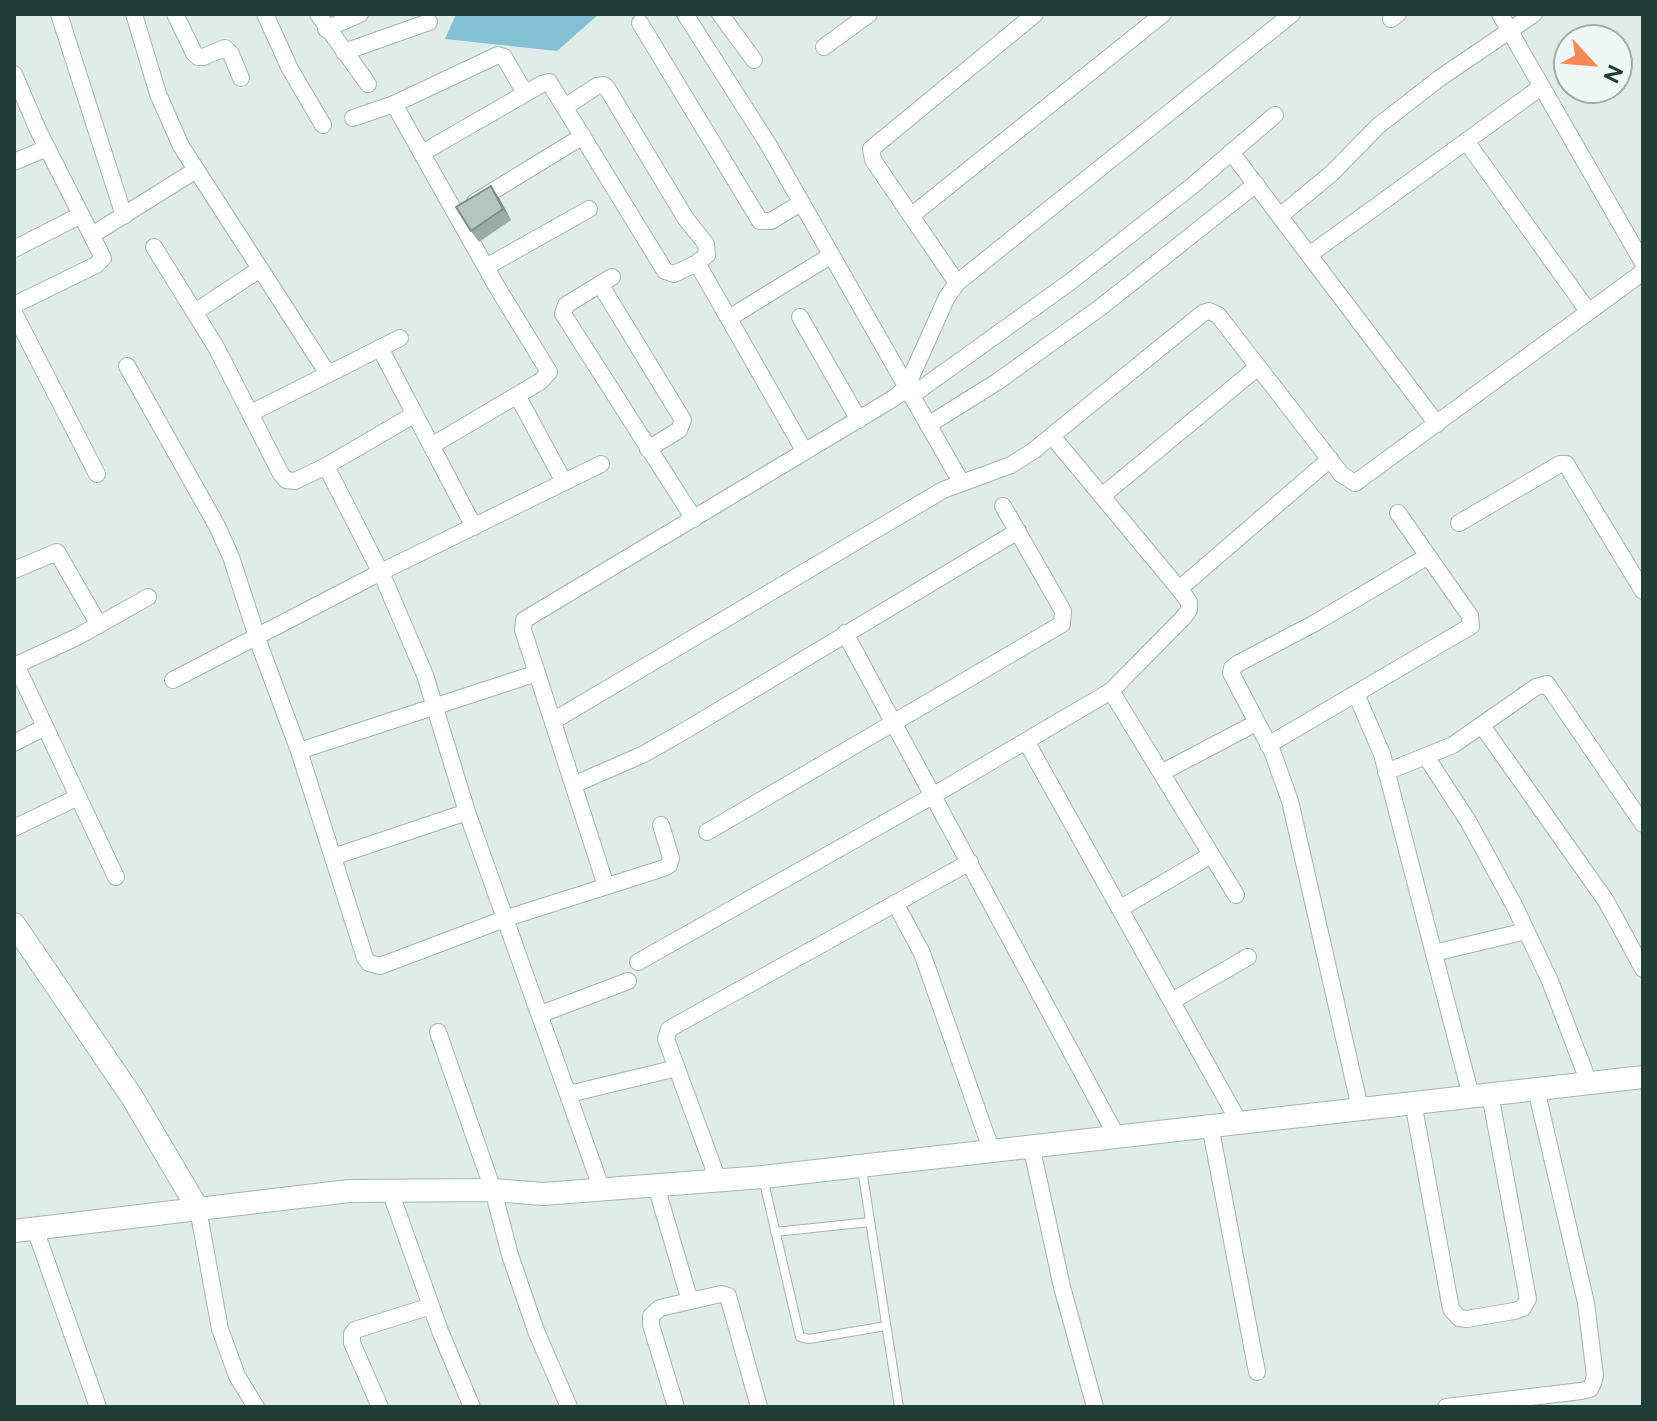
<!DOCTYPE html>
<html>
<head>
<meta charset="utf-8">
<style>
  body { margin:0 }
  #map { position:relative; width:1657px; height:1421px; overflow:hidden; background:#e0ece7; font-family:Figtree,sans-serif }
  canvas { display:block }
  .frame { position:absolute; inset:0; border:16px solid #203d37; pointer-events:none }
  .north { position:absolute; left:1553px; top:24px; width:80px; height:80px; box-sizing:border-box; background:#f0f8f5; border:2px solid #9dada9; border-radius:50%; rotate:116deg; font-size:22px; font-weight:700; line-height:32px; text-align:center; color:#203d37 }
  .north::after { content:''; display:block; margin:auto; width:28px; height:36px; background:#f98950; clip-path:polygon(50% 0,100% 100%,50% 72%,0 100%) }
</style>
</head>
<body>
<div id="map">
<canvas width="1657" height="1421"></canvas>
<div class="frame"></div>
<div class="north">N</div>
</div>
<script>
const ctx = document.querySelector('canvas').getContext('2d');
ctx.lineJoin = 'round';
function fill(path, color) { ctx.fillStyle = color; ctx.fill(path, 'evenodd'); }
const poly = rows => new Path2D(rows.map(r => 'M' + r).join(''));
function stroke(path, color, width, dash) { ctx.strokeStyle = color; ctx.lineWidth = width; ctx.lineCap = dash ? 'butt' : 'round'; ctx.setLineDash(dash || []); ctx.stroke(path); }
fill(poly([
  [456,14,599,14,557,51,445,39]
]), '#84c0d4');
const lane = poly([
  [862,1169,899,1407],
  [763,1178,800,1337,809,1339,886,1326],
  [775,1232,870,1222]
]);
const street = poly([
  [59,14,124,216],
  [134,14,158,94,181,146,328,374],
  [175,14,194,53,198,57,203,57,225,48,231,54,241,78],
  [265,14,290,69,323,125],
  [318,14,368,84],
  [685,14,768,144,961,482],
  [720,14,754,60],
  [1500,14,1643,263],
  [1391,19,1398,14],
  [640,23,760,221,771,221,801,203],
  [326,29,360,14],
  [824,47,869,14],
  [344,52,429,22],
  [14,74,38,130,103,258,96,265,14,305],
  [394,104,497,287,549,372,541,381,431,446],
  [565,107,597,86,604,85,607,88,686,219,706,244,707,255,697,263],
  [353,118,394,104,498,55,504,57,525,93],
  [1466,141,1588,311],
  [1231,152,1437,424],
  [422,153,542,84,549,82,665,271,674,274,697,263,805,452],
  [14,162,47,148],
  [475,202,583,136],
  [911,216,1163,14],
  [1280,216,1332,173,1378,126,1440,78,1534,14],
  [92,235,196,170],
  [154,247,216,347,281,474,286,480,295,481,326,466,383,577,425,675,467,812,602,1190],
  [14,249,81,215],
  [1309,255,1541,87],
  [486,267,589,209],
  [612,277,566,305,563,314,694,519],
  [957,283,873,160,871,149,1035,14],
  [600,284,683,420,679,430,648,449],
  [195,312,260,269],
  [14,313,97,474],
  [800,317,859,420],
  [729,318,830,256],
  [380,348,474,527],
  [127,366,217,526,231,557,261,649,299,751,365,958,369,963,380,966,507,918,664,868,669,865,671,858,661,825],
  [517,395,564,482],
  [911,396,1070,282,1192,186,1275,115],
  [251,413,400,338],
  [928,425,997,382,1101,307,1256,184],
  [326,466,415,414],
  [1102,496,1258,367],
  [1459,523,1560,464,1566,464,1643,591],
  [14,570,57,552,99,625],
  [1179,589,1330,459],
  [845,633,1116,1135],
  [16,665,116,877],
  [14,666,77,637,148,597],
  [173,680,381,572,601,464],
  [1111,691,1236,895],
  [1356,694,1382,754,1471,1096],
  [553,721,943,490,1011,465,1033,451,1203,313,1209,311,1218,315,1341,474,1355,483,1643,272],
  [1483,727,1606,901,1643,969],
  [1026,741,1239,1122],
  [14,743,45,727],
  [1268,745,1471,626,1470,616,1398,513],
  [299,751,537,673],
  [1427,758,1468,821,1514,905,1550,981,1589,1083],
  [1386,772,1453,745,1536,687,1547,684,1643,824],
  [1161,773,1256,723],
  [573,785,644,754,686,730,1018,531],
  [14,828,78,797],
  [707,832,1062,624,1063,611,1003,506],
  [333,857,467,812],
  [606,886,523,630,524,620,894,398,906,388,947,297,957,283,1292,14],
  [895,903,922,953,991,1149],
  [1121,908,1211,855],
  [1434,953,1526,931],
  [638,962,934,795,1111,691,1183,618,1189,610,1189,602,1184,595,1052,436],
  [1172,1001,1248,957],
  [541,1014,628,981],
  [438,1032,493,1190,510,1255,536,1331,569,1407],
  [569,1094,677,1068],
  [1413,1102,1451,1309,1459,1318,1467,1319,1514,1311,1523,1308,1528,1299,1490,1094],
  [1360,1108,1290,801,1272,751,1231,673,1232,668,1239,663,1315,623,1428,556],
  [1210,1125,1257,1372],
  [1031,1145,1062,1287,1095,1407],
  [718,1180,666,1039,669,1029,970,862],
  [656,1186,690,1301,660,1308,651,1316,651,1325,676,1407],
  [390,1191,440,1331,472,1407],
  [198,1209,220,1329,237,1376,256,1407],
  [35,1229,98,1407],
  [690,1301,721,1294,728,1296,759,1407],
  [380,1407,352,1343,352,1334,355,1330,431,1306],
  [1446,1407,1581,1391,1590,1389,1593,1383,1595,1376,1586,1303,1536,1089]
]);
const secondary = poly([
  [14,924,132,1097,198,1209],
  [14,1231,349,1191,493,1190,543,1194,763,1177,1643,1077]
]);
stroke(lane, '#a3b4af', 10);
stroke(street, '#a3b4af', 18);
stroke(secondary, '#9eb8b1', 24);
stroke(lane, '#fff', 8);
stroke(street, '#fff', 16);
stroke(secondary, '#fff', 22);
fill(poly([
  [499,198,511,220,479,242,471,231]
]), '#9caaa6');
fill(poly([
  [491,186,499,198,511,220,503,209]
]), '#7f8b87');
const building = poly([
  [491,186,503,209,471,231,456,207,491,186]
]);
fill(building, '#b5c6c1');
stroke(building, '#7f8b87', 2);
</script>
</body>
</html>
